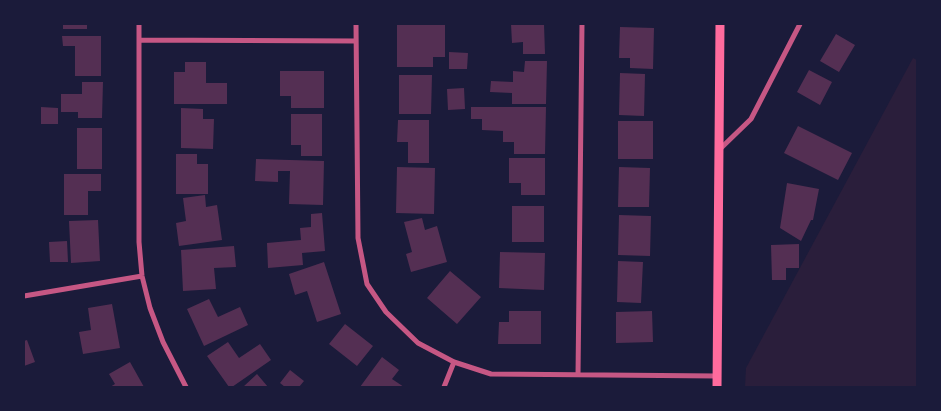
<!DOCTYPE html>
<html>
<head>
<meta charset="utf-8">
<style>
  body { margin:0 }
  #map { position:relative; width:941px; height:411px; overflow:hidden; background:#1b1b3a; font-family:"Titillium Web",sans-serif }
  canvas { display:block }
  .frame { position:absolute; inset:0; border:25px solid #1b1b3a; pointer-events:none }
</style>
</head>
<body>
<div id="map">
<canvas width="941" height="411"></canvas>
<div class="frame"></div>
</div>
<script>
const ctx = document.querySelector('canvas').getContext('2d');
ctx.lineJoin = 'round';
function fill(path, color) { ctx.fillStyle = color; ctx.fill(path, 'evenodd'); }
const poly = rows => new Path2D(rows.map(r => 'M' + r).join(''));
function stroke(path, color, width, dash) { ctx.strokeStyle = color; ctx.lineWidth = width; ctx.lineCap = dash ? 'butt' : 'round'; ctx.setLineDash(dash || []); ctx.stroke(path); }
fill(poly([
  [913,58,917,60,917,387,745,387,746,368]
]), '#2a1e3b');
fill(poly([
  [63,24,87,24,87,29,63,29],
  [397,24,445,25,445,57,433,57,433,67,397,67],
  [511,24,544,24,545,54,523,54,523,42,512,43],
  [620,27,654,28,653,69,630,68,630,58,619,58],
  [836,34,855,45,839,72,820,61],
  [62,36,101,36,101,76,75,76,75,46,63,46],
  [449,52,468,53,467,69,449,69],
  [525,61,547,61,546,104,512,104,512,93,490,92,491,81,513,82,513,71,524,72],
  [185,62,206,62,206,83,227,83,227,104,174,104,174,72,185,72],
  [809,70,832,82,820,105,797,92],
  [280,71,324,71,324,108,291,108,291,96,280,96],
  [620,73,645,74,644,116,619,115],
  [399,75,432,75,431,114,399,114],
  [82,82,103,82,102,118,78,118,78,112,61,112,61,94,82,94],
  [464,88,465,109,448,110,447,89],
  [41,107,58,108,58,124,41,124],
  [471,107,546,107,545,154,514,154,514,142,503,142,503,131,482,130,482,119,471,119],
  [181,108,203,109,203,119,214,119,213,149,181,148],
  [291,114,322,114,322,156,301,156,301,145,291,145],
  [398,120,429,120,429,163,408,163,408,142,397,142],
  [618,121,653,121,653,159,618,159],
  [798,126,852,153,838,180,784,153],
  [77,128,102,128,102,169,77,169],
  [176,154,197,154,197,164,208,164,208,194,176,194],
  [509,158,545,158,545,195,521,195,521,183,509,183],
  [256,159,324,161,323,205,289,204,290,171,278,171,278,182,255,181],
  [397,167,435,168,434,214,396,213],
  [619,167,650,168,649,207,618,207],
  [64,174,101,174,101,191,88,191,88,215,64,215],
  [787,183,819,189,813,220,811,220,801,241,780,228],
  [205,195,206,207,217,205,222,240,179,246,176,223,186,221,183,198],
  [512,206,544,206,544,242,512,242],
  [322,213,325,251,302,253,303,265,268,268,267,243,301,240,300,228,311,227,311,214],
  [619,215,651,216,650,256,618,255],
  [422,218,425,230,437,226,447,262,411,272,406,254,412,252,404,222],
  [98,220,100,261,71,263,69,221],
  [67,241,68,262,50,262,49,242],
  [799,244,799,268,786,268,786,280,772,280,771,245],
  [234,246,236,267,214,268,216,289,183,291,181,250],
  [500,252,545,253,544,290,499,288],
  [618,261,643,262,641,303,617,302],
  [324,262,341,314,317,322,307,291,295,295,289,274],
  [450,271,481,297,457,324,427,298],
  [209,299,218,317,240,307,248,325,204,346,187,309],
  [112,304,120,348,83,354,79,332,91,330,88,308],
  [509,311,541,311,541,344,498,344,499,322,509,322],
  [652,311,653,342,616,343,616,312],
  [345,324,373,346,357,366,329,344],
  [27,340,35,362,24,366,24,341],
  [228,342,239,358,260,344,271,360,232,387,229,387,207,356],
  [382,357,399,370,392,379,404,387,360,387],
  [130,362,144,387,110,387,115,384,109,374],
  [290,370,304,381,299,387,285,387,280,383],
  [257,374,268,387,243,387]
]), '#542f53');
stroke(poly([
  [139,24,139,242,142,276,150,308,163,342,186,387],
  [356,24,358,238,367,284,386,312,418,343,454,362,491,374,717,376],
  [139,40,356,41],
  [719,150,751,119,800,24],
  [24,296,142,276],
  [578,375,582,24],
  [444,387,454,362]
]), '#c65784', 5);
stroke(poly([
  [717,387,720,24]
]), '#ff6b9d', 9);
</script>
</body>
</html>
